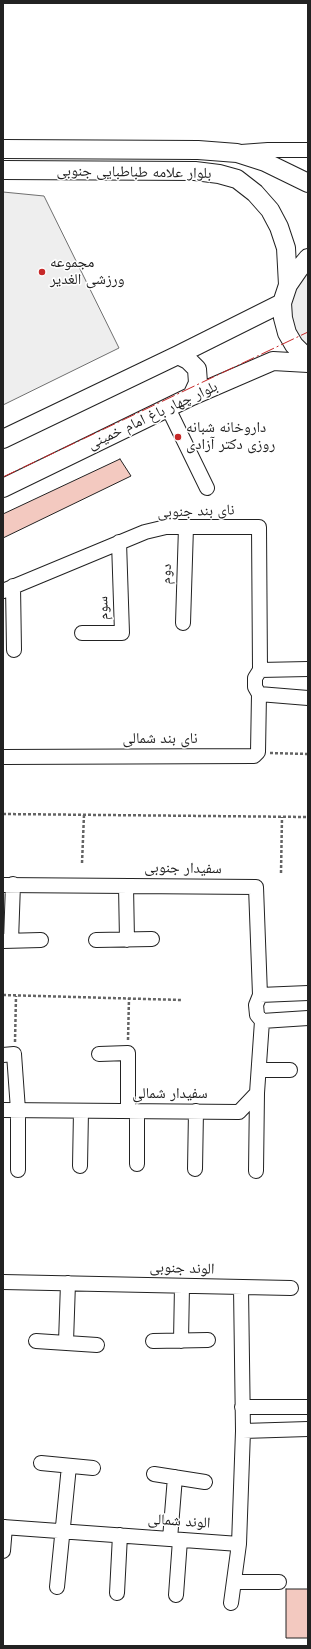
<!DOCTYPE html>
<html>
<head>
<meta charset="utf-8">
<style>
  body { margin:0 }
  #map { position:relative; width:311px; height:1649px; overflow:hidden; background:#fff; font-family:Jost,sans-serif }
  canvas { display:block }
  .frame { position:absolute; inset:0; border:4px solid #222; pointer-events:none }
</style>
</head>
<body>
<div id="map">
<canvas width="311" height="1649"></canvas>
<div class="frame"></div>
</div>
<script>
const ctx = document.querySelector('canvas').getContext('2d');
ctx.lineJoin = 'round';
function fill(path, color) { ctx.fillStyle = color; ctx.fill(path, 'evenodd'); }
const poly = rows => new Path2D(rows.map(r => 'M' + r).join(''));
function stroke(path, color, width, dash) { ctx.strokeStyle = color; ctx.lineWidth = width; ctx.lineCap = dash ? 'butt' : 'round'; ctx.setLineDash(dash || []); ctx.stroke(path); }
function drawText(font, color, halo, rows, align = 'center') {
  ctx.font = font + ' Jost,"Noto Naskh Arabic",sans-serif'; ctx.lineWidth = 3; ctx.setLineDash([]); ctx.textBaseline = 'middle'; ctx.strokeStyle = halo; ctx.fillStyle = color; for (const [text, x, y, turn = 0] of rows) {
    ctx.save(); ctx.translate(x, y); ctx.rotate((+turn || 0) * Math.PI / 180); ctx.textAlign = isNaN(turn) ? turn : align; if (halo) ctx.strokeText(text, 0, 0); ctx.fillText(text, 0, 0); ctx.restore();
  }
}
const green = poly([
  [3,192,44,196,119,348,3,405,3,192],
  [308,269,308,350,295,333,289,308,296,284,308,269]
]);
fill(green, '#eee');
stroke(green, '#6f6f6f', 1);
const building = poly([
  [120,459,131,476,3,538,3,514,120,459],
  [286,1589,308,1589,308,1638,286,1638,286,1589]
]);
fill(building, '#f3c9c0');
stroke(building, '#222', 1);
const minor = poly([
  [241,152,268,150,308,150],
  [168,408,207,488],
  [13,586,14,650],
  [3,591,145,532,166,527,259,527,260,670],
  [183,623,186,527],
  [82,633,122,633,119,542],
  [308,669,260,670,255,678,255,687,259,694,308,698],
  [3,757,254,756,258,752,259,694],
  [3,885,256,887,260,995],
  [126,886,127,940],
  [96,940,152,939],
  [3,941,41,940],
  [11,941,13,884],
  [308,993,260,995,256,1005,257,1015,262,1021,308,1018],
  [99,1054,128,1053,128,1111],
  [3,1055,14,1054,18,1110,18,1170],
  [259,1070,290,1070],
  [3,1110,239,1112,257,1093,262,1021],
  [137,1164,137,1111],
  [80,1166,81,1111],
  [195,1169,196,1111],
  [256,1171,257,1093],
  [3,1282,291,1288],
  [36,1341,97,1345],
  [153,1341,208,1340],
  [181,1341,182,1286],
  [66,1342,68,1283],
  [242,1407,308,1407],
  [243,1431,308,1429],
  [41,1463,93,1468],
  [154,1474,205,1482],
  [3,1527,239,1544],
  [170,1539,175,1477],
  [3,1551,5,1527],
  [234,1582,279,1582],
  [57,1587,69,1466],
  [117,1593,120,1535],
  [176,1595,180,1540],
  [231,1603,239,1544,243,1431,241,1288]
]);
const major = poly([
  [3,149,198,150,237,153,265,162,308,183],
  [3,170,195,171,219,174,237,179,255,193,270,210,279,227,286,248,288,285],
  [308,258,299,269,288,285,282,303,283,318,287,333,294,345,308,359],
  [178,355,188,360,197,369,198,383,192,396],
  [3,439,178,355,282,303],
  [3,488,192,396,273,361,308,363]
]);
stroke(minor, '#222', 16);
stroke(major, '#222', 20);
stroke(poly([
  [270,753,308,754],
  [3,814,308,817],
  [82,863,84,815],
  [281,873,282,817],
  [3,995,182,1000],
  [128,1040,129,998],
  [15,1042,16,996]
]), '#646464', 2.5, [3, 2]);
stroke(minor, '#fff', 14);
stroke(major, '#fff', 18);
stroke(poly([
  [3,477,308,332]
]), '#c62828', 1, [14, 3, 2, 3]);
for (const [x, y, r, color] of [
  [42,272,4,"#c62828"],
  [178,437,4,"#c62828"]
]) { const dot = new Path2D(); dot.arc(x, y, r, 0, 2 * Math.PI); ctx.fillStyle = color; ctx.fill(dot); stroke(dot, '#fff', 1.5); }
drawText('15px', '#222', '#fff', [
  ["بلوار علامه طباطبایی جنوبی",134,173,1],
  ["بلوار چهار باغ امام خمینی",153,416,-25],
  ["نای بند جنوبی",196,512,-2],
  ["دوم",167,574,-88],
  ["سوم",104,608,-92],
  ["نای بند شمالی",160,739],
  ["سفیدار جنوبی",183,869,1],
  ["سفیدار شمالی",170,1094],
  ["الوند جنوبی",182,1269,2],
  ["الوند شمالی",179,1522,4]
]);
drawText('15px', '#222', '#fff', [
  ["مجموعه",50,263],
  ["ورزشی الغدیر",50,280],
  ["داروخانه شبانه",186,428],
  ["روزی دکتر آزادی",186,445]
], 'left');
</script>
</body>
</html>
